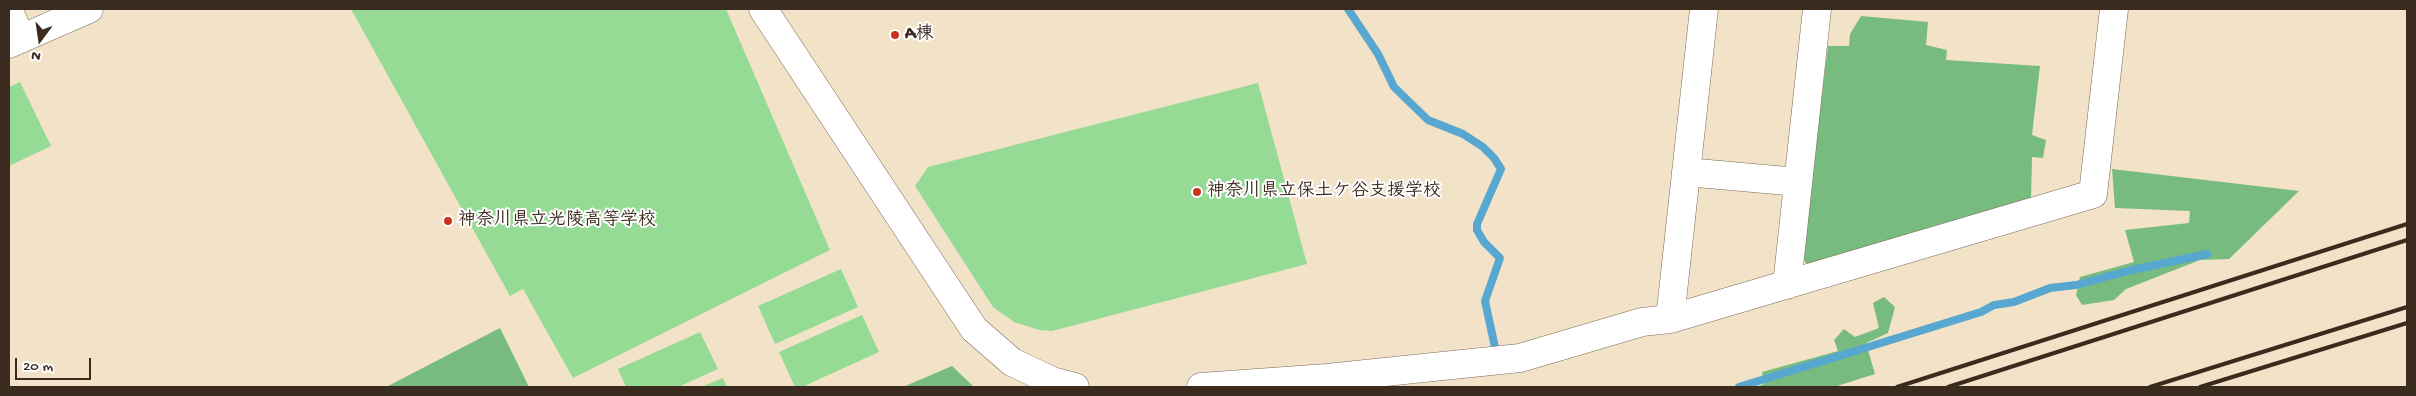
<!DOCTYPE html>
<html>
<head>
<meta charset="utf-8">
<style>
  body { margin:0 }
  #map { position:relative; width:2416px; height:396px; overflow:hidden; background:#f2e3c8; font-family:"Gochi Hand",sans-serif }
  canvas { display:block }
  .frame { position:absolute; inset:0; border:10px solid #3b2a1e; pointer-events:none }
  .north { position:absolute; left:15px; top:15px; width:50px; height:50px; -webkit-text-stroke:4px #fff; paint-order:stroke; rotate:194deg; font-size:14px; font-weight:700; line-height:20px; text-align:center; color:#3b2a1e }
  .north::after { content:''; display:block; margin:auto; width:18px; height:22px; background:#3b2a1e; clip-path:polygon(50% 0,100% 100%,50% 72%,0 100%) }
  .scale { position:absolute; left:15px; top:358px; width:76px; height:22px; box-sizing:border-box; border:2px solid #3b2a1e; border-top:0; padding-left:6px; font-size:15px; line-height:18px; white-space:nowrap; color:#3b2a1e; -webkit-text-stroke:4px #fff; paint-order:stroke }
</style>
</head>
<body>
<div id="map">
<canvas width="2416" height="396"></canvas>
<div class="frame"></div>
<div class="north">N</div>
<div class="scale">20 m</div>
</div>
<script>
const ctx = document.querySelector('canvas').getContext('2d');
ctx.lineJoin = 'round';
function fill(path, color) { ctx.fillStyle = color; ctx.fill(path, 'evenodd'); }
const poly = rows => new Path2D(rows.map(r => 'M' + r).join(''));
function stroke(path, color, width, dash) { ctx.strokeStyle = color; ctx.lineWidth = width; ctx.lineCap = dash ? 'butt' : 'round'; ctx.setLineDash(dash || []); ctx.stroke(path); }
function drawText(font, color, halo, rows, align = 'center') {
  ctx.font = font + ' "Gochi Hand","Klee One",sans-serif'; ctx.lineWidth = 4; ctx.setLineDash([]); ctx.textBaseline = 'middle'; ctx.strokeStyle = halo; ctx.fillStyle = color; for (const [text, x, y, turn = 0] of rows) {
    ctx.save(); ctx.translate(x, y); ctx.rotate((+turn || 0) * Math.PI / 180); ctx.textAlign = isNaN(turn) ? turn : align; if (halo) ctx.strokeText(text, 0, 0); ctx.fillText(text, 0, 0); ctx.restore();
  }
}
fill(poly([
  [351,9,726,9,830,250,573,378,523,289,510,296],
  [20,82,51,146,9,166,9,87],
  [1258,83,1307,264,1052,331,1039,330,1014,322,993,307,915,186,928,167],
  [841,269,858,307,775,344,758,306],
  [862,315,879,352,802,387,795,387,779,352],
  [700,332,718,369,678,387,626,387,618,369],
  [723,378,727,387,701,387]
]), '#95db95');
fill(poly([
  [1861,16,1928,22,1926,45,1947,50,1946,60,2040,66,2032,135,2046,140,2043,158,2032,157,2031,199,1808,265,1802,258,1828,46,1849,46,1850,34],
  [2112,169,2299,191,2229,259,2200,260,2126,289,2114,300,2082,305,2076,295,2080,277,2134,262,2125,230,2189,223,2190,211,2115,208],
  [1884,297,1895,307,1888,333,1866,343,1875,374,1834,387,1756,387,1764,384,1762,372,1838,351,1834,340,1844,329,1855,337,1879,328,1873,303],
  [500,328,529,387,386,387],
  [952,366,974,387,903,387]
]), '#78bb7e');
stroke(poly([
  [1348,9,1378,54,1394,87,1428,120,1463,134,1483,147,1494,158,1501,169,1477,224,1477,230,1484,242,1500,258,1485,301,1496,352],
  [1739,387,1981,312,1994,305,2014,302,2050,288,2076,285,2132,270,2207,254]
]), '#57a7d1', 8);
const street = poly([
  [763,9,974,329,1012,362,1052,381,1075,387],
  [9,11,21,39],
  [9,44,89,9],
  [1686,172,1798,182],
  [1787,285,1817,9],
  [1670,319,1704,9],
  [1201,387,1327,378,1520,358,1642,322,1670,319,2093,194,2114,9]
]);
stroke(street, '#7b6b5a', 29);
stroke(street, '#fff', 28);
stroke(poly([
  [1897,387,2407,224],
  [1948,387,2407,240],
  [2150,387,2407,307],
  [2200,387,2407,323]
]), '#3b2a1e', 4);
for (const [x, y, r, color] of [
  [895,35,5,"#c8321e"],
  [1197,192,5,"#c8321e"],
  [448,221,5,"#c8321e"]
]) { const dot = new Path2D(); dot.arc(x, y, r, 0, 2 * Math.PI); ctx.fillStyle = color; ctx.fill(dot); stroke(dot, '#fff', 2); }
drawText('bold 18px', '#3b2a1e', '#fff', [
  ["A棟",905,35],
  ["神奈川県立保土ケ谷支援学校",1207,192],
  ["神奈川県立光陵高等学校",458,221]
], 'left');
</script>
</body>
</html>
